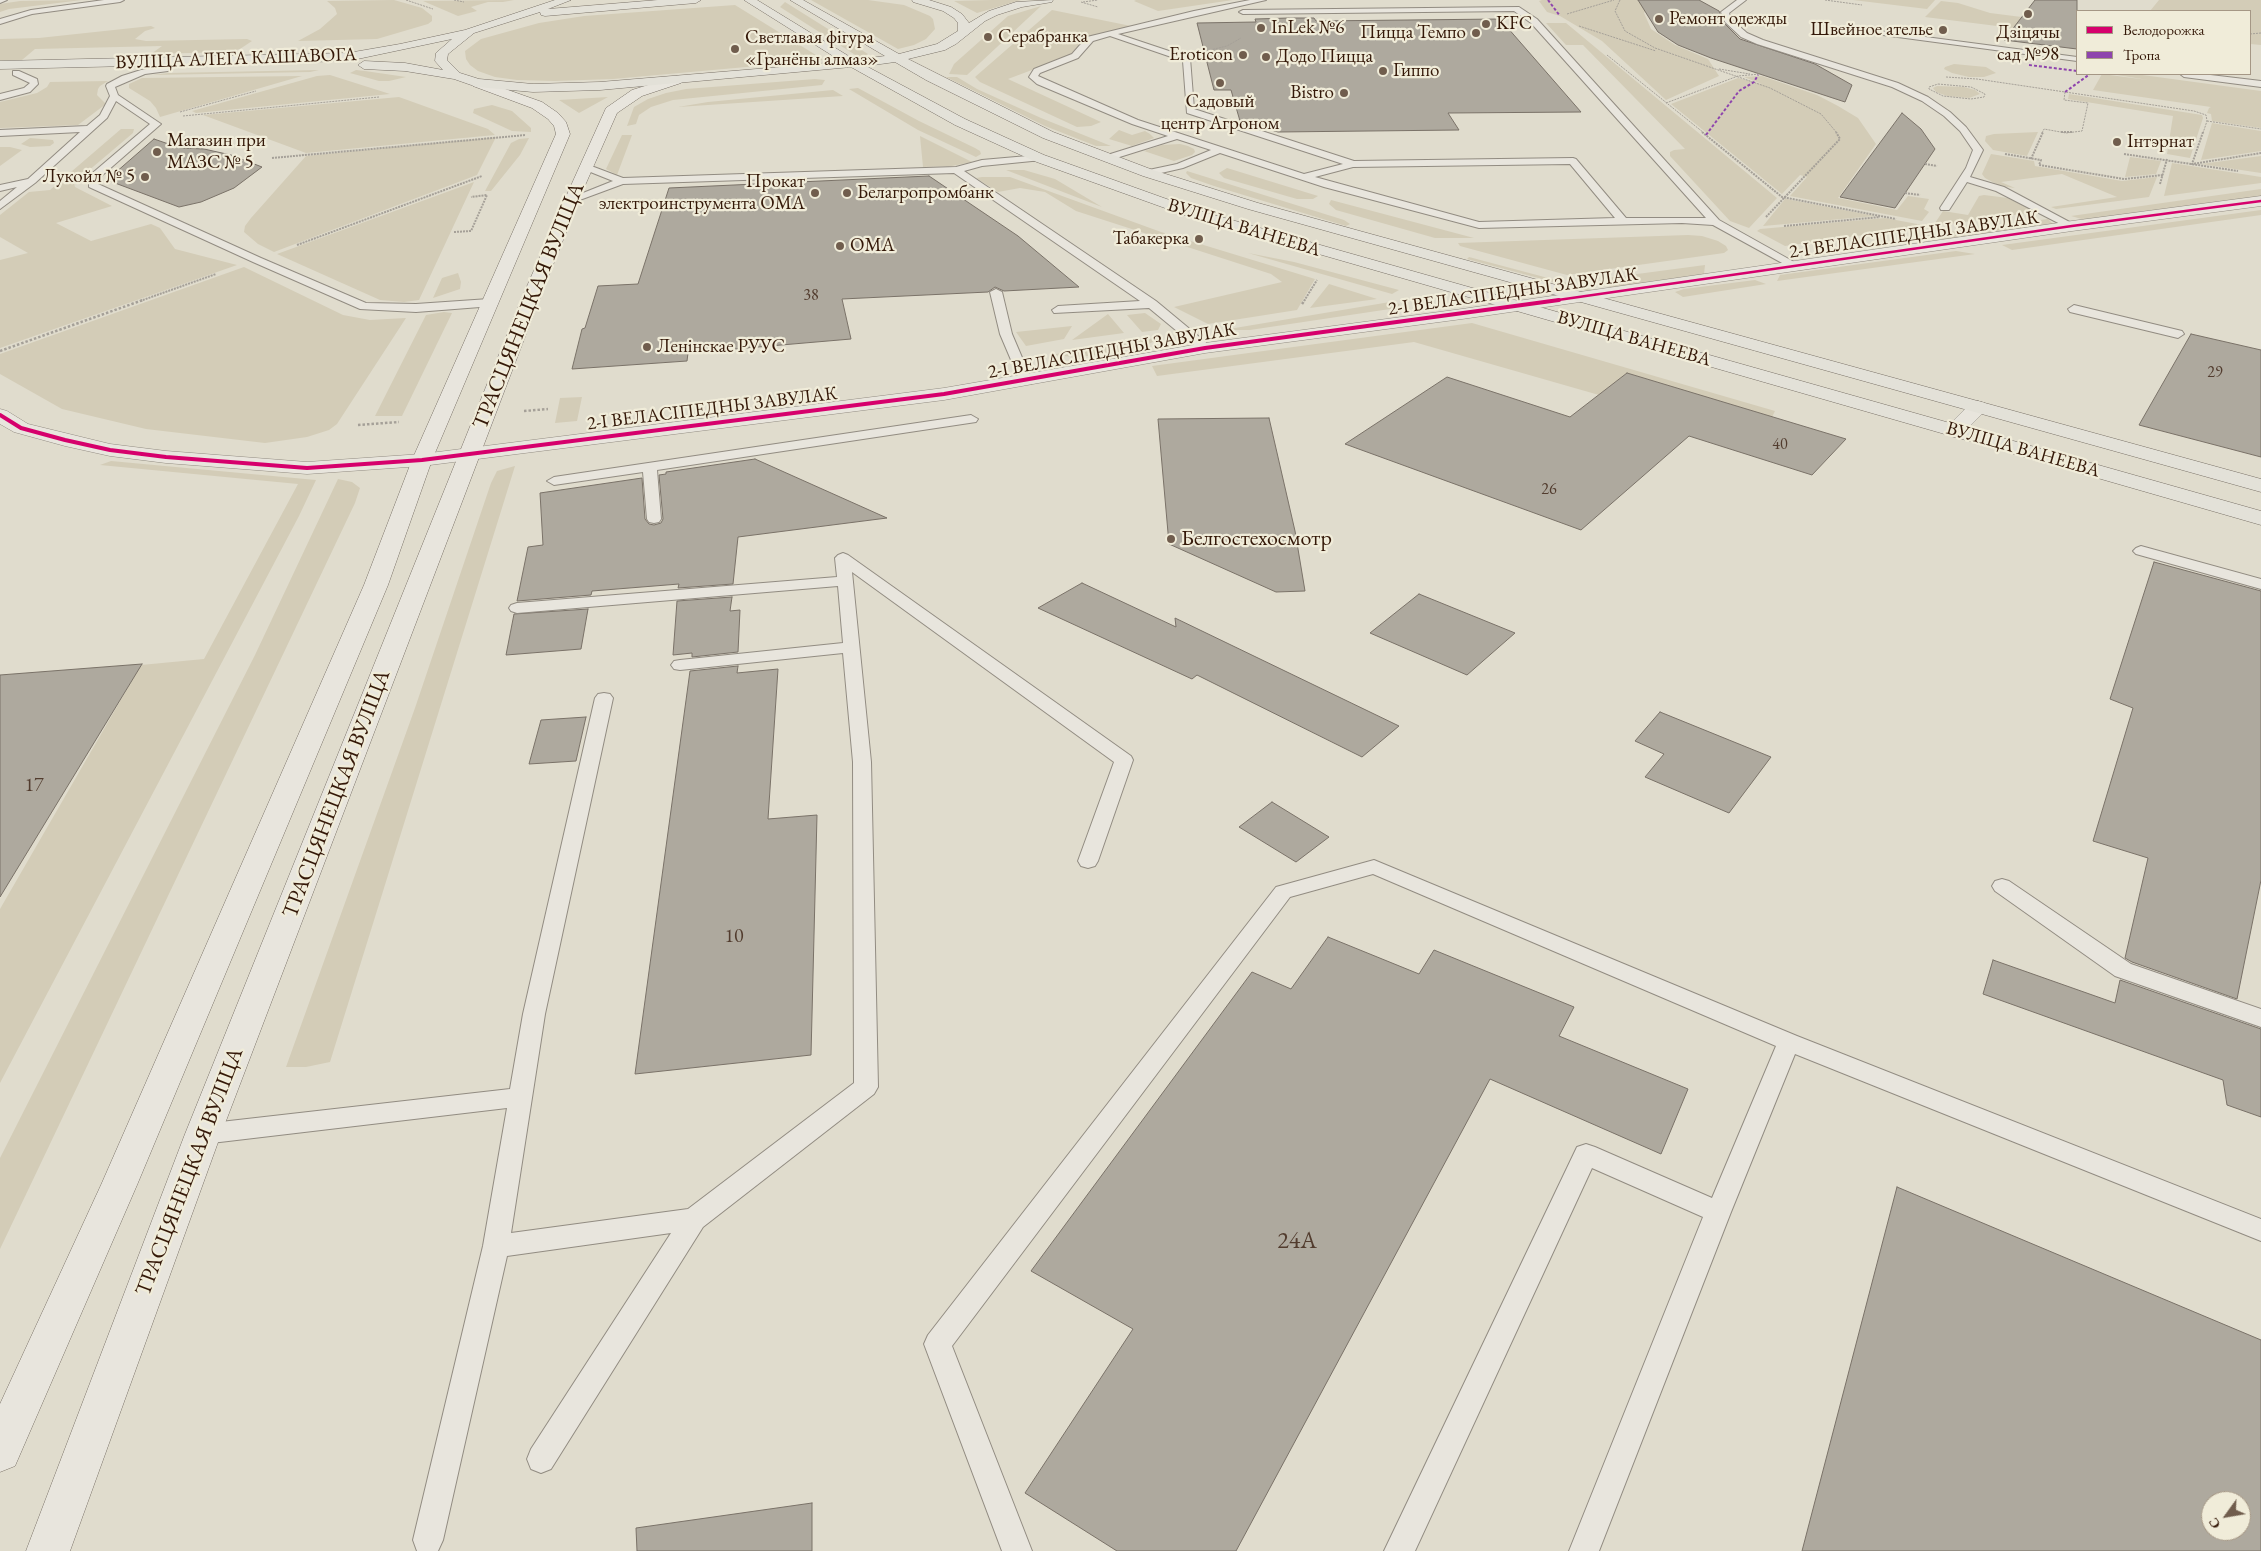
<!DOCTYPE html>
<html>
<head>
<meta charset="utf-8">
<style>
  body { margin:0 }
  #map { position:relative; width:2261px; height:1551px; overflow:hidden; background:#e0dccd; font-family:"EB Garamond",serif }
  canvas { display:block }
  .legend { position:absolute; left:2076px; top:10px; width:175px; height:65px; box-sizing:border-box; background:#f0ecd9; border:1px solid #a59785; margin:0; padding:6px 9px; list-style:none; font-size:15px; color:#341808 }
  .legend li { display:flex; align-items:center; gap:10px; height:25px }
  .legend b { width:25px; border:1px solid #a59785 }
  .north { position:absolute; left:2201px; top:1491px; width:50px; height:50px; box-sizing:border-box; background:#f0ecd9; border:1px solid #a59785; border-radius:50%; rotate:238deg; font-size:14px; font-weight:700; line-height:20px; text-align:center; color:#341808 }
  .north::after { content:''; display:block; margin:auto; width:18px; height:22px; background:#705d4d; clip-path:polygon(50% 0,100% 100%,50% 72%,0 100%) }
</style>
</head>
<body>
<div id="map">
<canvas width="2261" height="1551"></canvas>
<ul class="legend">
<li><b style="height:6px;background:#d6006c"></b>Велодорожка</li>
<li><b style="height:6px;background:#8e44ad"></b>Тропа</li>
</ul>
<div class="north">С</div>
</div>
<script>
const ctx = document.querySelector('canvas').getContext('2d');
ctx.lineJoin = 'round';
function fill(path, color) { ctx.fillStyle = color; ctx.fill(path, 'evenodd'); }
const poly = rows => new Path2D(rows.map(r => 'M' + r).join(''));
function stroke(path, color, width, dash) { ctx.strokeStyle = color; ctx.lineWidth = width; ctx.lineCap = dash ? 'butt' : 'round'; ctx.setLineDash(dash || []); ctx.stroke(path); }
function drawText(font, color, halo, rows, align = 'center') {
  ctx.font = font + ' "EB Garamond",serif'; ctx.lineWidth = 4.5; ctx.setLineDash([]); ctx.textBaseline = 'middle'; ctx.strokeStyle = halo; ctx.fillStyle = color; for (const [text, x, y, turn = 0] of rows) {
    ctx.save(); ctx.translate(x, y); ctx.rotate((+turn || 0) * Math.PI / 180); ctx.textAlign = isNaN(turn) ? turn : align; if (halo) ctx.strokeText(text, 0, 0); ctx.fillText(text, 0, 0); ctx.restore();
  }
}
fill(poly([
  [82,0,9,9,0,12,0,4,20,1],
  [394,0,422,8,432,16,432,21,428,24,377,39,298,41,320,29,337,14,335,8,327,1],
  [514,0,503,2,488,2,471,7,477,11,458,16,423,1],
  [811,0,868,0,904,5,930,16,933,19,935,29,926,39,914,45,898,49],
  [1021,0,977,13,954,1,992,0],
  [1136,0,1233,0,1158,11,1134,1],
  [1542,0,1651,0,1644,13,1651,29,1675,45,1708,59,1719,76,1666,100,1602,41,1560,16,1547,12,1539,1],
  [1853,0,1935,0,1927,9],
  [2159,0,2261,0,2261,45,2250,44,2250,11,2150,11],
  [1941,1,1958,3,1990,13,2077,24,2077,36,1925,17],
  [785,2,868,54,860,58,780,7],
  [735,5,824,60,613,79,555,81,517,80,495,77,478,71,470,65,466,59,465,51,481,39,539,23,584,16],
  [1041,6,967,75,949,74,954,64,1008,16],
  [1052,10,1131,26,1085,38,1069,56,1008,79,1101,122,1091,126,1077,127,980,82,975,77],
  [1546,23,1566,23,1777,198,1749,228,1730,221,1670,156,1670,152,1674,150,1685,149,1583,45,1566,45],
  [151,26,155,28,145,31,135,39,146,41,247,39,252,41,240,49,228,52,151,54,162,46,35,49,22,60,0,60,0,39,39,38],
  [1954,64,1986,67,1996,73,1984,77,1969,77,1952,73,1944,69,1945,67],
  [319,70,310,72,153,75,168,73],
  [356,70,365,71,406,77,389,81,379,81,350,73],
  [2102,74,2148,80,2111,74,2135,74,2261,91,2261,128,2212,121,2211,114,2207,113,2209,108,2211,107,2093,90],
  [330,75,390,94,196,113,192,111,317,76],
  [302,76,160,117,156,108,150,101,129,88,129,84,142,78],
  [1762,76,1817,95,1838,106,1858,118,1876,144,1838,198,1897,210,1908,196,1929,199,1924,209,1929,212,1922,221,1790,196,1807,177,1800,175,1782,194,1671,104,1738,78,1762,84,1744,77],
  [946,77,957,77,977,89,1041,118,1111,146,1096,146,1045,126],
  [815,79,825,80,822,85,673,100,651,107,639,115,636,124,627,126,634,107,648,99,666,93,686,89],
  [108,81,100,86,98,89,97,95,106,104,78,125,0,128,0,102,37,93,47,87,50,82],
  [1937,86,1964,87,1975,90,1980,94,1969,98,1947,96,1936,92,1933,88],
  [858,88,919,121,975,148,980,151,981,154,976,157,918,130,849,89],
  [833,90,843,96,678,107,708,102],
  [2069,94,2202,115,2203,118,2190,158,2167,154,2173,116,2068,99],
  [399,97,488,129,495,135,306,153,203,115],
  [608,97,579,113,559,100],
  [492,105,512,111,531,128,531,132,512,131,473,113,474,109],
  [2212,123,2261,131,2261,151,2201,160],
  [121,129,134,129,133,133,74,183,75,187,112,206,56,223,91,241,151,224,160,228,175,249,237,265,0,348,0,260,28,253,0,237,0,215,29,192,50,190],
  [1119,130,1132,135,1145,131,1150,134,1154,138,1132,146,1109,139],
  [2038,132,2027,156,1993,150,1985,141,1986,136,1994,134],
  [622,135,632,135,617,175,606,169],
  [920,136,972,162,952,166,923,167],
  [496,137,477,175,274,252,258,244,244,232,245,226,251,218,306,156],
  [30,138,53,140,54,143,50,146,30,147,21,144],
  [529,138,520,155,491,191,485,191,511,143,519,139],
  [1180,144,1188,146,1194,149,1195,152,1192,155,1174,161,1144,151,1162,145],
  [0,147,10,147,22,150,0,166],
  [1991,154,2034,161,2035,166,2122,181,2157,177,2149,197,2056,209,2051,207,2117,197,2062,174,2001,182,2015,188,2000,186,1985,178,1982,174],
  [2261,156,2261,173,2201,164],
  [2130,157,2161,161,2156,174,2125,177],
  [2172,163,2261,177,2261,183,2164,196],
  [1227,168,1318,196,1313,199,1297,199,1224,178,1219,173],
  [1006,170,1024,170,1055,179,1102,207],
  [1187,171,1344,220,1350,224,1346,226,1214,186,1191,178,1186,173],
  [982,177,1010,177,1161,232,1315,279,1297,310,1208,324,1174,307,1282,282,1271,274,1076,211,1045,192,1020,188,998,192,976,178],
  [474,182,419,300,404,302,380,300,277,254],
  [2261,189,2261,198,2089,221,2071,216],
  [1984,195,2008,198,2036,212,1942,225,1935,223,1943,211,1968,215,1979,196],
  [1785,199,1786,199,1875,216,1763,226],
  [1331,200,1474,238,1435,238,1336,210,1329,204],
  [2261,210,2261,215,2012,250,2002,245],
  [1885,218,1928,226,1785,246,1757,231,1760,229],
  [2048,219,2054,225,1953,240,1935,239,1927,235],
  [1688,235,1702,236,1718,241,1726,246,1728,250,1724,253,1567,275,1460,246,1458,243],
  [1956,251,1975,254,1777,281,1780,275],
  [1248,253,1294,262,1399,290,1392,294],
  [1469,257,1597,291,1587,291,1467,259],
  [1705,265,1704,274,1610,288,1607,278],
  [244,267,343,315,370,320,406,318,337,424,329,430,307,437,265,443,146,429,62,409,0,374,0,354],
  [458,273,461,282,460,289,433,298,442,278],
  [1755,280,1766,284,1683,297,1675,292,1684,289],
  [1329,284,1377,299,1310,308],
  [1390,302,1400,304,1398,307,1390,309,1250,330,1223,330],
  [444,312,452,313,402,416,375,416,426,315],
  [1145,313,1161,324,1158,330,1142,332,1127,315],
  [1108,314,1124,333,1072,340],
  [1472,323,1775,411,1772,417,1627,373,1599,395,1414,342,1157,376,1152,366],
  [1072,326,1064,339,1026,346,1016,332],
  [1162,337,1147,345,1110,354,1076,357,1050,355],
  [582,397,577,421,555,423,560,398],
  [111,461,316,480,299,516,0,1083,0,909,141,665,204,659,298,484,100,465],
  [515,466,330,1062,306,1067,286,1067,415,708,491,483,497,471],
  [338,479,352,482,360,488,355,503,0,1249,0,1158,255,655]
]), '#d3ccb7');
const building = poly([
  [1638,0,1699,0,1719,11,1724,23,1740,39,1815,64,1852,85,1845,102,1711,58,1678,45,1658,32,1638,0],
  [2035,0,2077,0,2077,49,2004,40,2035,0],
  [1289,18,1314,18,1316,21,1500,19,1581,112,1448,113,1459,130,1278,132,1240,121,1231,90,1214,90,1197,23,1256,22,1255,19,1289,18],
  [1902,113,1921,129,1935,149,1895,208,1840,197,1902,113],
  [154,139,180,148,204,149,231,155,262,167,234,188,201,202,179,207,107,180,154,139],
  [929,176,1018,236,1079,287,1004,291,995,287,988,292,842,299,851,339,688,353,687,361,572,369,582,329,585,328,598,286,638,284,669,188,929,176],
  [2191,334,2261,350,2261,457,2139,425,2191,334],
  [1627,373,1846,439,1812,475,1689,436,1581,530,1345,444,1447,377,1570,417,1627,373],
  [1269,418,1295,531,1305,591,1276,592,1169,544,1158,419,1269,418],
  [755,459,887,518,738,537,733,584,678,588,679,584,592,591,591,595,517,601,528,547,543,545,540,493,642,478,645,519,649,524,654,525,661,523,663,519,659,475,666,474,666,472,755,459],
  [2154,562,2261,591,2261,880,2237,999,2132,962,2125,958,2148,858,2093,841,2133,708,2110,699,2154,562],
  [1082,583,1176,627,1175,618,1399,726,1362,757,1197,675,1192,679,1038,608,1082,583],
  [1419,594,1515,633,1467,675,1370,633,1419,594],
  [732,597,730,611,740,610,738,652,692,657,692,653,673,655,677,601,732,597],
  [588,609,581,649,506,655,514,614,588,609],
  [142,664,0,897,0,675,142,664],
  [738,666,737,673,778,669,768,819,817,815,811,1055,635,1074,690,671,738,666],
  [1660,712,1771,757,1729,813,1645,777,1664,754,1635,741,1660,712],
  [586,717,576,761,529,764,541,720,586,717],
  [1272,802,1329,837,1296,862,1239,827,1272,802],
  [1328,937,1419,974,1434,950,1574,1007,1559,1036,1688,1089,1661,1154,1490,1079,1236,1551,1117,1551,1025,1493,1133,1329,1031,1271,1252,972,1291,989,1328,937],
  [1993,960,2115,1003,2120,980,2261,1029,2261,1117,2227,1105,2223,1080,1983,994,1993,960],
  [1897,1187,2261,1340,2261,1551,1802,1551,1897,1187],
  [2211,1501,2241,1501,2241,1531,2211,1531,2211,1501],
  [812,1503,812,1551,637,1551,636,1528,812,1503]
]);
fill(building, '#aea99e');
stroke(building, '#7a7268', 1);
const lane = poly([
  [0,0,7,0,0,3,0,0],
  [104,0,124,0,120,2,32,14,0,24,0,19,31,10,104,0],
  [1250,0,1266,0,1118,34,1190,58,1194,109,1354,161,1573,158,1576,159,1626,218,1706,218,1531,23,1514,11,1243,14,1239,12,1243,10,1519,7,1537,19,1719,220,1803,267,1801,269,1793,269,1713,225,1682,223,1479,228,1324,187,1220,153,1183,168,1148,176,1143,173,1144,171,1177,164,1211,150,1177,139,1110,160,1104,160,1104,156,1168,136,1132,124,1037,84,1029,77,1034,69,1072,54,1087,37,1194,11,1250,0],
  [1110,36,1183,61,1187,113,1343,164,1304,174,1138,120,1038,76,1040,73,1078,58,1093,41,1110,36],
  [1570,164,1615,218,1479,222,1315,177,1353,167,1570,164],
  [1737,0,1746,0,1729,13,1731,19,1747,33,1763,40,1898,83,1928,97,1950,112,1966,127,1983,150,1970,177,2004,187,2077,226,2072,229,2068,228,1996,191,1967,182,1949,210,1941,210,1940,208,1966,168,1973,150,1960,131,1944,116,1922,101,1892,87,1757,44,1741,37,1725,22,1721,12,1737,0],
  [1865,29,2077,57,2077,61,1868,33,1865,33,1865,29],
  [165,66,168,67,168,71,145,74,115,87,118,95,161,124,98,179,98,184,261,258,366,303,416,304,489,299,495,303,493,306,416,312,360,309,253,262,89,187,89,176,150,124,116,101,107,118,35,183,0,209,0,201,17,187,0,191,0,185,28,179,80,132,0,136,0,130,87,126,100,115,110,96,106,86,107,84,122,76,141,70,165,66],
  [13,71,19,71,37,79,38,84,30,92,0,100,0,94,24,88,30,83,13,75,13,71],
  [2180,74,2202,74,2261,81,2261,87,2184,77,2180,74],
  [1039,155,1044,158,1042,160,982,166,964,171,1156,301,1209,345,1211,348,1209,351,1201,351,1149,308,1054,313,1052,310,1058,306,1140,301,954,173,623,184,577,201,573,202,568,199,613,181,583,169,581,167,586,164,623,178,956,167,982,160,1039,155],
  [996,289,1002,292,1012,334,1032,381,1031,384,1021,384,1020,381,1000,334,990,292,996,289],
  [2074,305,2182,331,2184,334,2178,338,2070,312,2068,309,2074,305],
  [971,415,978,419,976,422,657,470,661,519,659,522,654,523,649,522,647,519,643,472,554,485,547,481,554,477,971,415],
  [2141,546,2261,579,2261,589,2136,554,2133,551,2136,548,2141,546],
  [843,553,848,555,1131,756,1133,760,1098,861,1095,866,1088,868,1081,866,1078,861,1114,762,852,572,871,762,878,1087,874,1094,703,1227,551,1469,541,1473,531,1469,527,1459,531,1449,671,1233,507,1256,443,1540,438,1551,417,1551,413,1540,483,1246,507,1108,203,1144,195,1141,191,1134,195,1127,203,1124,510,1089,523,1014,595,698,598,694,604,693,610,694,613,698,545,1014,511,1233,688,1209,854,1083,853,762,843,653,680,670,674,669,671,665,674,661,680,660,843,643,838,586,517,613,511,611,509,608,511,605,517,603,837,577,835,558,838,555,843,553],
  [1374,860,1797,1036,2261,1219,2261,1241,1795,1054,1731,1212,1599,1551,1569,1551,1703,1217,1592,1168,1415,1551,1384,1551,1577,1147,1586,1144,1595,1147,1712,1198,1776,1046,1373,874,1290,897,952,1346,1032,1551,1002,1551,924,1344,928,1335,1276,887,1374,860],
  [2002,879,2009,881,2131,964,2261,1009,2261,1027,2115,976,1995,891,1992,886,1995,881,2002,879]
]);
const street = poly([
  [2261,196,2261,206,2072,231,1462,319,1205,353,944,400,422,466,307,474,166,463,110,456,65,446,14,432,0,424,0,409,7,411,28,424,110,444,166,451,307,462,422,454,944,388,1205,343,1462,309,2072,221,2261,196],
  [1978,401,1985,403,1988,407,1985,411,1961,435,1954,437,1947,435,1944,431,1947,427,1971,403,1978,401]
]);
const secondary = poly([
  [677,76,681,77,683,80,681,83,642,96,617,113,583,190,539,300,221,1134,70,1551,26,1551,185,1134,521,300,569,190,606,108,632,90,677,76],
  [477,79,542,102,558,113,566,122,570,134,432,460,388,585,137,1185,15,1466,0,1472,0,1404,101,1185,364,585,412,460,556,134,554,126,548,119,532,108,473,86,471,83,473,80,477,79]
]);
const primary = poly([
  [555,0,571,0,548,9,658,0,701,0,696,3,545,16,541,15,540,12,474,33,448,54,447,60,460,73,479,79,533,84,600,82,817,64,841,61,744,0,757,0,855,60,885,56,790,0,803,0,899,54,937,44,958,31,958,23,954,18,943,11,913,2,912,0,929,0,951,7,962,14,969,23,989,11,1016,2,1053,0,1052,2,1022,7,997,15,985,21,956,44,945,50,908,59,1053,132,1153,170,1258,203,2261,479,2261,492,1248,209,1143,176,1043,138,926,80,895,62,866,66,965,119,1044,155,1200,211,2261,511,2261,525,1190,217,1034,161,955,125,851,67,600,90,533,92,477,87,454,79,405,71,364,69,358,65,364,61,405,63,443,70,435,61,436,53,452,39,348,61,0,69,0,61,348,53,400,44,465,30,555,0]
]);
stroke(lane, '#928c82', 2);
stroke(street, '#928c82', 1);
stroke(secondary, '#7a7268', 1);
stroke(primary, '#7a7268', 1);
stroke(poly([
  [406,0,433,9],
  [454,0,464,2],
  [1620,0,1615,11,1625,31,1655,48,1770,88,1821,114,1837,133],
  [1825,0,1862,5],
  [1081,2,1098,7],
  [1083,2,1098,0],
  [1567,14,1614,0],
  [1579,26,1656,51],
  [2250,34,2261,33],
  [1210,50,1227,46,1241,38],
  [1607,55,1704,133],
  [1719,69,1750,74],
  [1946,77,1977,79,2065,92],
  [1938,84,1971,87,1985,94,1984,97,1971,99,1943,96,1929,89,1929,87,1938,84],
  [1666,103,1738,76,1760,74],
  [180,112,256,91],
  [183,116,379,97],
  [2207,121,2261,129],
  [2042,133,2044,129,2066,133,2082,131,2088,103,2064,100,2065,92,2194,111,2206,115,2207,121,2203,133]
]), '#a5a098', 1, [2, 1]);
stroke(poly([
  [1702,132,1782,197,1896,219],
  [2061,132,2073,132],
  [2203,132,2192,164,2261,153],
  [2005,154,2041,160,2039,165,2124,179,2163,175],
  [2124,154,2238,171],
  [272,158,526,135],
  [2031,159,2043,132],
  [1925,164,1937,166],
  [2160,184,2167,159],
  [1905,193,1920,195],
  [1766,217,1840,139,1836,132],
  [1784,226,1880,217],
  [454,232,471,231,487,195,471,197],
  [297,245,482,176],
  [140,301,216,274],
  [1304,301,1317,280]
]), '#a5a098', 2, [2, 1]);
stroke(poly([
  [1302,304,1305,300],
  [0,351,143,300],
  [524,411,548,409],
  [358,425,399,422]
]), '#a5a098', 2.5, [2.5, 2]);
fill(lane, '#e8e5dd');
fill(street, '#e8e5dd');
fill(secondary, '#e8e5dd');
fill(primary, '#e3e1d8');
stroke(poly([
  [1548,0,1560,16],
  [2029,65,2077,71],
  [2065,92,2090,74],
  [1706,135,1739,91,1754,82,1758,75]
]), '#8e44ad', 2, [3, 2]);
stroke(poly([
  [1551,301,2072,226,2261,201]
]), '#d6006c', 2.5);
stroke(poly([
  [0,415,21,428,65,440,110,450,166,457,307,468,422,460,944,394,1205,348,1559,300]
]), '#d6006c', 4);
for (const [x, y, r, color] of [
  [2028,14,5,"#705d4d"],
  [1659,19,5,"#705d4d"],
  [1486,24,5,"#705d4d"],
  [1261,28,5,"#705d4d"],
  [1943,30,5,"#705d4d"],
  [1476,33,5,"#705d4d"],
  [988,37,5,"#705d4d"],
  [735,49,5,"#705d4d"],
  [1243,55,5,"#705d4d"],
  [1266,57,5,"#705d4d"],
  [1383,71,5,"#705d4d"],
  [1220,83,5,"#705d4d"],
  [1344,93,5,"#705d4d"],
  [2117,142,5,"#705d4d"],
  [157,152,5,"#705d4d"],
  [145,177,5,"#705d4d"],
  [815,193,5,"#705d4d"],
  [847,193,5,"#705d4d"],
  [1199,239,5,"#705d4d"],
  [840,246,5,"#705d4d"],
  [647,347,5,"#705d4d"],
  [1171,539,5,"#705d4d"]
]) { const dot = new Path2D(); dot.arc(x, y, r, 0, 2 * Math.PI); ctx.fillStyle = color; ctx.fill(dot); stroke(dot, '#f0ecd9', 2); }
drawText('16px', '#523c2e', null, [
  ["38",811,296],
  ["29",2215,373],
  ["40",1780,445],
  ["26",1549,490]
]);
drawText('19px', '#341808', '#f0ecd9', [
  ["Ремонт одежды",1669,19],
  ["KFC",1496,24],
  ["InLek №6",1271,28],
  ["Швейное ателье",1933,30,"right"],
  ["Пицца Темпо",1466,33,"right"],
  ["Дзіцячы",2028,33,"center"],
  ["сад №98",2028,55,"center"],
  ["Серабранка",998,37],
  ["Светлавая фігура",745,38],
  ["«Гранёны алмаз»",745,60],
  ["Eroticon",1233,55,"right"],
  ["Додо Пицца",1276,57],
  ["Гиппо",1393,71],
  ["Bistro",1334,93,"right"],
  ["Садовый",1220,102,"center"],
  ["центр Агроном",1220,124,"center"],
  ["Магазин при",167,141],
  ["МАЗС № 5",167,163],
  ["Інтэрнат",2127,142],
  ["Лукойл № 5",135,177,"right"],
  ["Прокат",805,182,"right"],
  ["электроинструмента ОМА",805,204,"right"],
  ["Белагропромбанк",857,193],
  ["Табакерка",1189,239,"right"],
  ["ОМА",850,246],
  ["Ленінскае РУУС",657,347]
], 'left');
drawText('19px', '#341808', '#f0ecd9', [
  ["ВУЛІЦА АЛЕГА КАШАВОГА",236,59,-2],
  ["ВУЛІЦА ВАНЕЕВА",1244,228,17],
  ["2-І ВЕЛАСІПЕДНЫ ЗАВУЛАК",1914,235,-8],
  ["2-І ВЕЛАСІПЕДНЫ ЗАВУЛАК",1513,292,-8],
  ["ВУЛІЦА ВАНЕЕВА",1634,339,16],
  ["2-І ВЕЛАСІПЕДНЫ ЗАВУЛАК",1112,351,-10],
  ["2-І ВЕЛАСІПЕДНЫ ЗАВУЛАК",712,409,-7],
  ["ВУЛІЦА ВАНЕЕВА",2023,450,16]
]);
drawText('20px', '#523c2e', null, [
  ["17",34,786],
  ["10",734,937]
]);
drawText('22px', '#341808', '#f0ecd9', [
  ["ТРАСЦЯНЕЦКАЯ ВУЛІЦА",529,306,-68],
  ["ТРАСЦЯНЕЦКАЯ ВУЛІЦА",337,794,-69],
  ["ТРАСЦЯНЕЦКАЯ ВУЛІЦА",190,1172,-69]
]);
drawText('22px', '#341808', '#f0ecd9', [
  ["Белгостехосмотр",1181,539]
], 'left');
drawText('24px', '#523c2e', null, [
  ["24А",1297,1241]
]);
</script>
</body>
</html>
